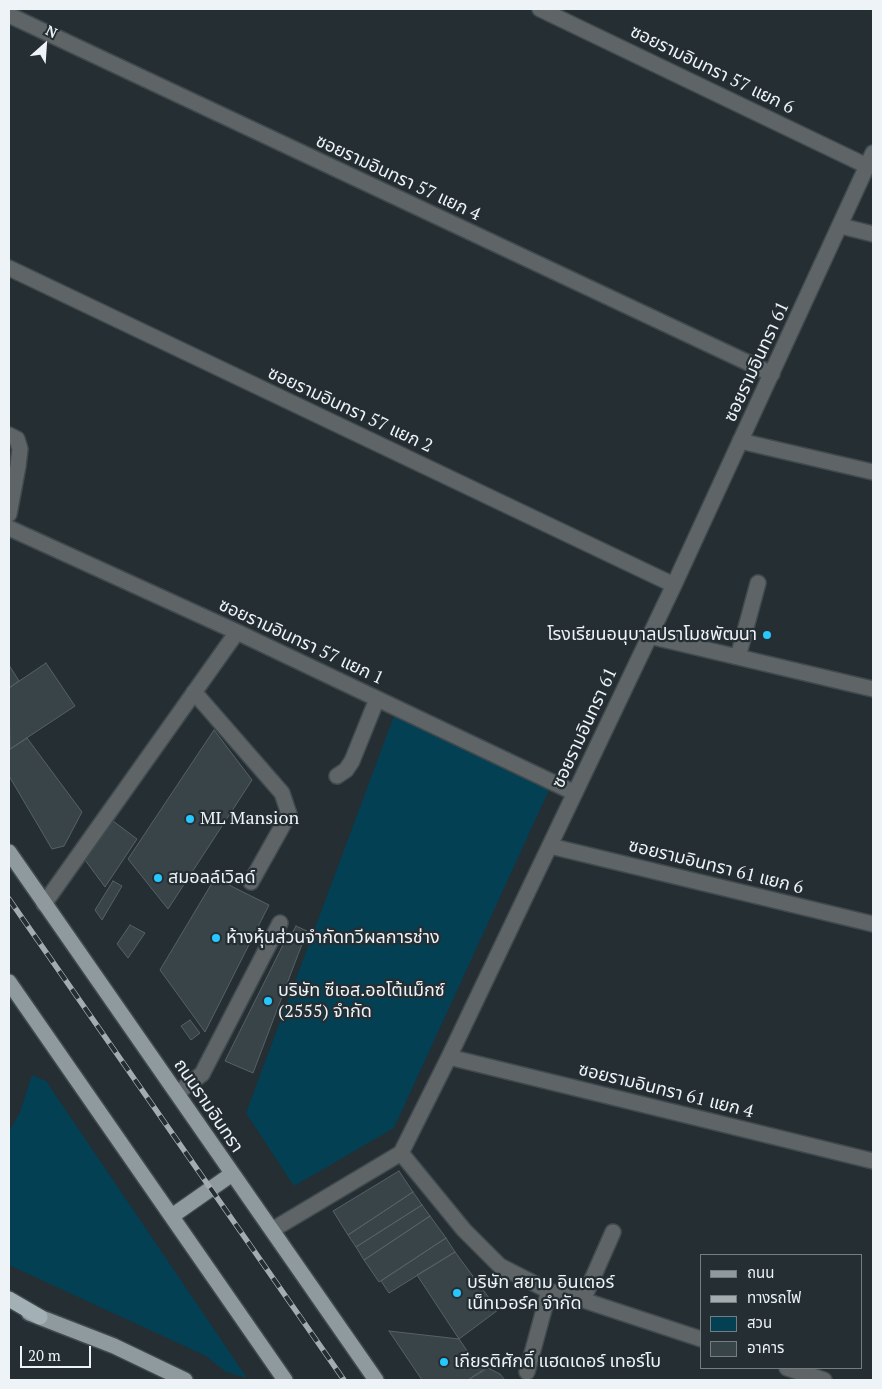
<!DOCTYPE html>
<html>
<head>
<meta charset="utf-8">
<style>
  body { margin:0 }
  #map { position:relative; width:882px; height:1389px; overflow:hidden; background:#242e33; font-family:"PT Serif","Noto Sans Thai",serif }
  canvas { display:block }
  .frame { position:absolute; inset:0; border:10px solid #edf3f7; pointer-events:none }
  .legend { position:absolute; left:700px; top:1254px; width:162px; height:115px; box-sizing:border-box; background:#242e33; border:1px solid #747d81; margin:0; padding:6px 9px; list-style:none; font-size:15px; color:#edf3f7 }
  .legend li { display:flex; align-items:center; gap:10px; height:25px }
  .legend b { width:25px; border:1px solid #747d81 }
  .north { position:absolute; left:20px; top:20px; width:50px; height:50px; -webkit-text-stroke:4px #242e33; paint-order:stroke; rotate:26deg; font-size:14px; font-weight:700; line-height:20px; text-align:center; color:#edf3f7 }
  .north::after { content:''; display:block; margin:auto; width:18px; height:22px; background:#edf3f7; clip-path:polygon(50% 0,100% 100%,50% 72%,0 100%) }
  .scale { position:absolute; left:20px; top:1346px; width:71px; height:22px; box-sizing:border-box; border:2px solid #edf3f7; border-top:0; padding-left:6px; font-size:15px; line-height:18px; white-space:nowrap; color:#edf3f7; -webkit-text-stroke:4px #242e33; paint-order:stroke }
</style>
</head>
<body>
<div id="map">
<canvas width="882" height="1389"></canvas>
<div class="frame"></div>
<ul class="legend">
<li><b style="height:6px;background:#8f9a9f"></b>ถนน</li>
<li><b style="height:6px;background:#a4acb0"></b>ทางรถไฟ</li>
<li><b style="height:14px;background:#034054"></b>สวน</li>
<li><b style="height:14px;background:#394449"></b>อาคาร</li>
</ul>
<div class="north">N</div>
<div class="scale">20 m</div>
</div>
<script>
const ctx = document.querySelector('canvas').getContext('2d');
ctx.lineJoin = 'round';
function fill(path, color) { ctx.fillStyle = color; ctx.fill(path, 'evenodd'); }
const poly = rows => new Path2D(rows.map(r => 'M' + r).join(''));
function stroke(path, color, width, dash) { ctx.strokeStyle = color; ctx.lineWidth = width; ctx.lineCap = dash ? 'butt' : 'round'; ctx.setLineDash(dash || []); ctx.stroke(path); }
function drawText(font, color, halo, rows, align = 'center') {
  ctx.font = font + ' "PT Serif","Noto Sans Thai",serif'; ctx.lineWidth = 4.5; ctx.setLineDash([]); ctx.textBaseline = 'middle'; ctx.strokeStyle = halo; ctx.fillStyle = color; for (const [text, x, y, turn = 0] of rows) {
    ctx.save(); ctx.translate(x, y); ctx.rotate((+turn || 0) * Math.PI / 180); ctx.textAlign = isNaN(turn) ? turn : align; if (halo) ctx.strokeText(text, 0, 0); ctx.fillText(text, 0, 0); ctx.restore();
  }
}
fill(poly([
  [394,716,549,790,394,1128,294,1186,246,1113],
  [32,1075,46,1081,247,1378,226,1372,206,1356,9,1265,9,1132,20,1112]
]), '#034054');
const building = poly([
  [46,663,75,706,10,749,9,688,46,663],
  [9,665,19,681,9,688,9,665],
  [214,730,252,780,168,909,128,859,214,730],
  [27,738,82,812,64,846,52,849,9,776,9,750,27,738],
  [113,821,137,839,105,887,85,860,113,821],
  [215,878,269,905,205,1032,160,970,215,878],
  [113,881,122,886,102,920,95,910,113,881],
  [130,925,145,933,128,958,117,944,130,925],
  [296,926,307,931,253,1073,225,1061,285,941,288,941,296,926],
  [190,1020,200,1033,191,1040,181,1026,190,1020],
  [399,1171,413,1192,348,1235,333,1211,399,1171],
  [413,1192,422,1205,356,1247,348,1235,413,1192],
  [422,1205,430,1216,364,1260,356,1247,422,1205],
  [430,1216,446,1238,379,1282,364,1260,430,1216],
  [446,1238,455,1252,389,1293,381,1281,446,1238],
  [455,1252,498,1310,459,1339,417,1275,455,1252],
  [389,1331,459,1339,470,1355,484,1369,468,1380,422,1380,389,1331],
  [488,1368,500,1374,505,1380,468,1380,488,1368]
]);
fill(building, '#394449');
stroke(building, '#566167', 1);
const minor = poly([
  [540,9,867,166],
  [9,15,772,374],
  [841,226,873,234],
  [9,268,674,585],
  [9,435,17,439,20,449,18,466,9,514],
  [740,441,873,472],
  [9,528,237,632,575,793],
  [649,636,873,689],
  [738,657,758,583],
  [194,692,282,793,289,814,251,882],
  [337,776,346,770,352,761,377,699],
  [550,846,873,924],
  [44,904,237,632],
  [449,1057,873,1161],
  [177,1093,202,1074,280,923],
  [401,1153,464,1230,500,1266,549,1291,583,1300,701,1339],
  [272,1230,401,1153,449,1057,674,585,873,153],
  [583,1300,613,1232],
  [787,1368,824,1380],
  [527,1372,549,1291]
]);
const major = poly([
  [9,852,376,1380],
  [9,982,285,1380],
  [172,1216,232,1174],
  [29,1313,114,1346,185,1380]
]);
const highway = poly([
  [9,1299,40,1317]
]);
stroke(minor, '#404a4e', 18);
stroke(major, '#404a4e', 18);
stroke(highway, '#404a4e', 18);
stroke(minor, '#5f6466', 15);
stroke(major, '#8f9a9f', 15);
stroke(highway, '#a3b0b6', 15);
const rail = poly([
  [9,899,344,1380]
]);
stroke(rail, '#a4acb0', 5.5);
stroke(rail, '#242e33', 4, [11]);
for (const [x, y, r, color] of [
  [767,635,5,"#27c8ff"],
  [190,819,5,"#27c8ff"],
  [158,878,5,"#27c8ff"],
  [216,938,5,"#27c8ff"],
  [268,1001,5,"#27c8ff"],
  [457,1293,5,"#27c8ff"],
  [444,1362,5,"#27c8ff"]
]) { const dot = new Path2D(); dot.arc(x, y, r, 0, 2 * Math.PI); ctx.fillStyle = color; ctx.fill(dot); stroke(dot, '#242e33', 2); }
drawText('18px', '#edf3f7', '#242e33', [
  ["ซอยรามอินทรา 57 แยก 6",712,70,26],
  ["ซอยรามอินทรา 57 แยก 4",398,178,25],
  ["ซอยรามอินทรา 61",757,362,-65],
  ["ซอยรามอินทรา 57 แยก 2",350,410,25],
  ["ซอยรามอินทรา 57 แยก 1",301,642,25],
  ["ซอยรามอินทรา 61",585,728,-65],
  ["ซอยรามอินทรา 61 แยก 6",716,867,14],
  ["ซอยรามอินทรา 61 แยก 4",666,1091,14],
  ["ถนนรามอินทรา",208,1106,56]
]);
drawText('18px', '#edf3f7', '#242e33', [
  ["โรงเรียนอนุบาลปราโมชพัฒนา",757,635,"right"],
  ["ML Mansion",200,819],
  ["สมอลล์เวิลด์",168,878],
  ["ห้างหุ้นส่วนจำกัดทวีผลการช่าง",226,938],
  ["บริษัท ซีเอส.ออโต้แม็กซ์",278,991],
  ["(2555) จำกัด",278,1012],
  ["บริษัท สยาม อินเตอร์",467,1283],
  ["เน็ทเวอร์ค จำกัด",467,1304],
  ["เกียรติศักดิ์ แฮดเดอร์ เทอร์โบ",454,1362]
], 'left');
</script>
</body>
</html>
